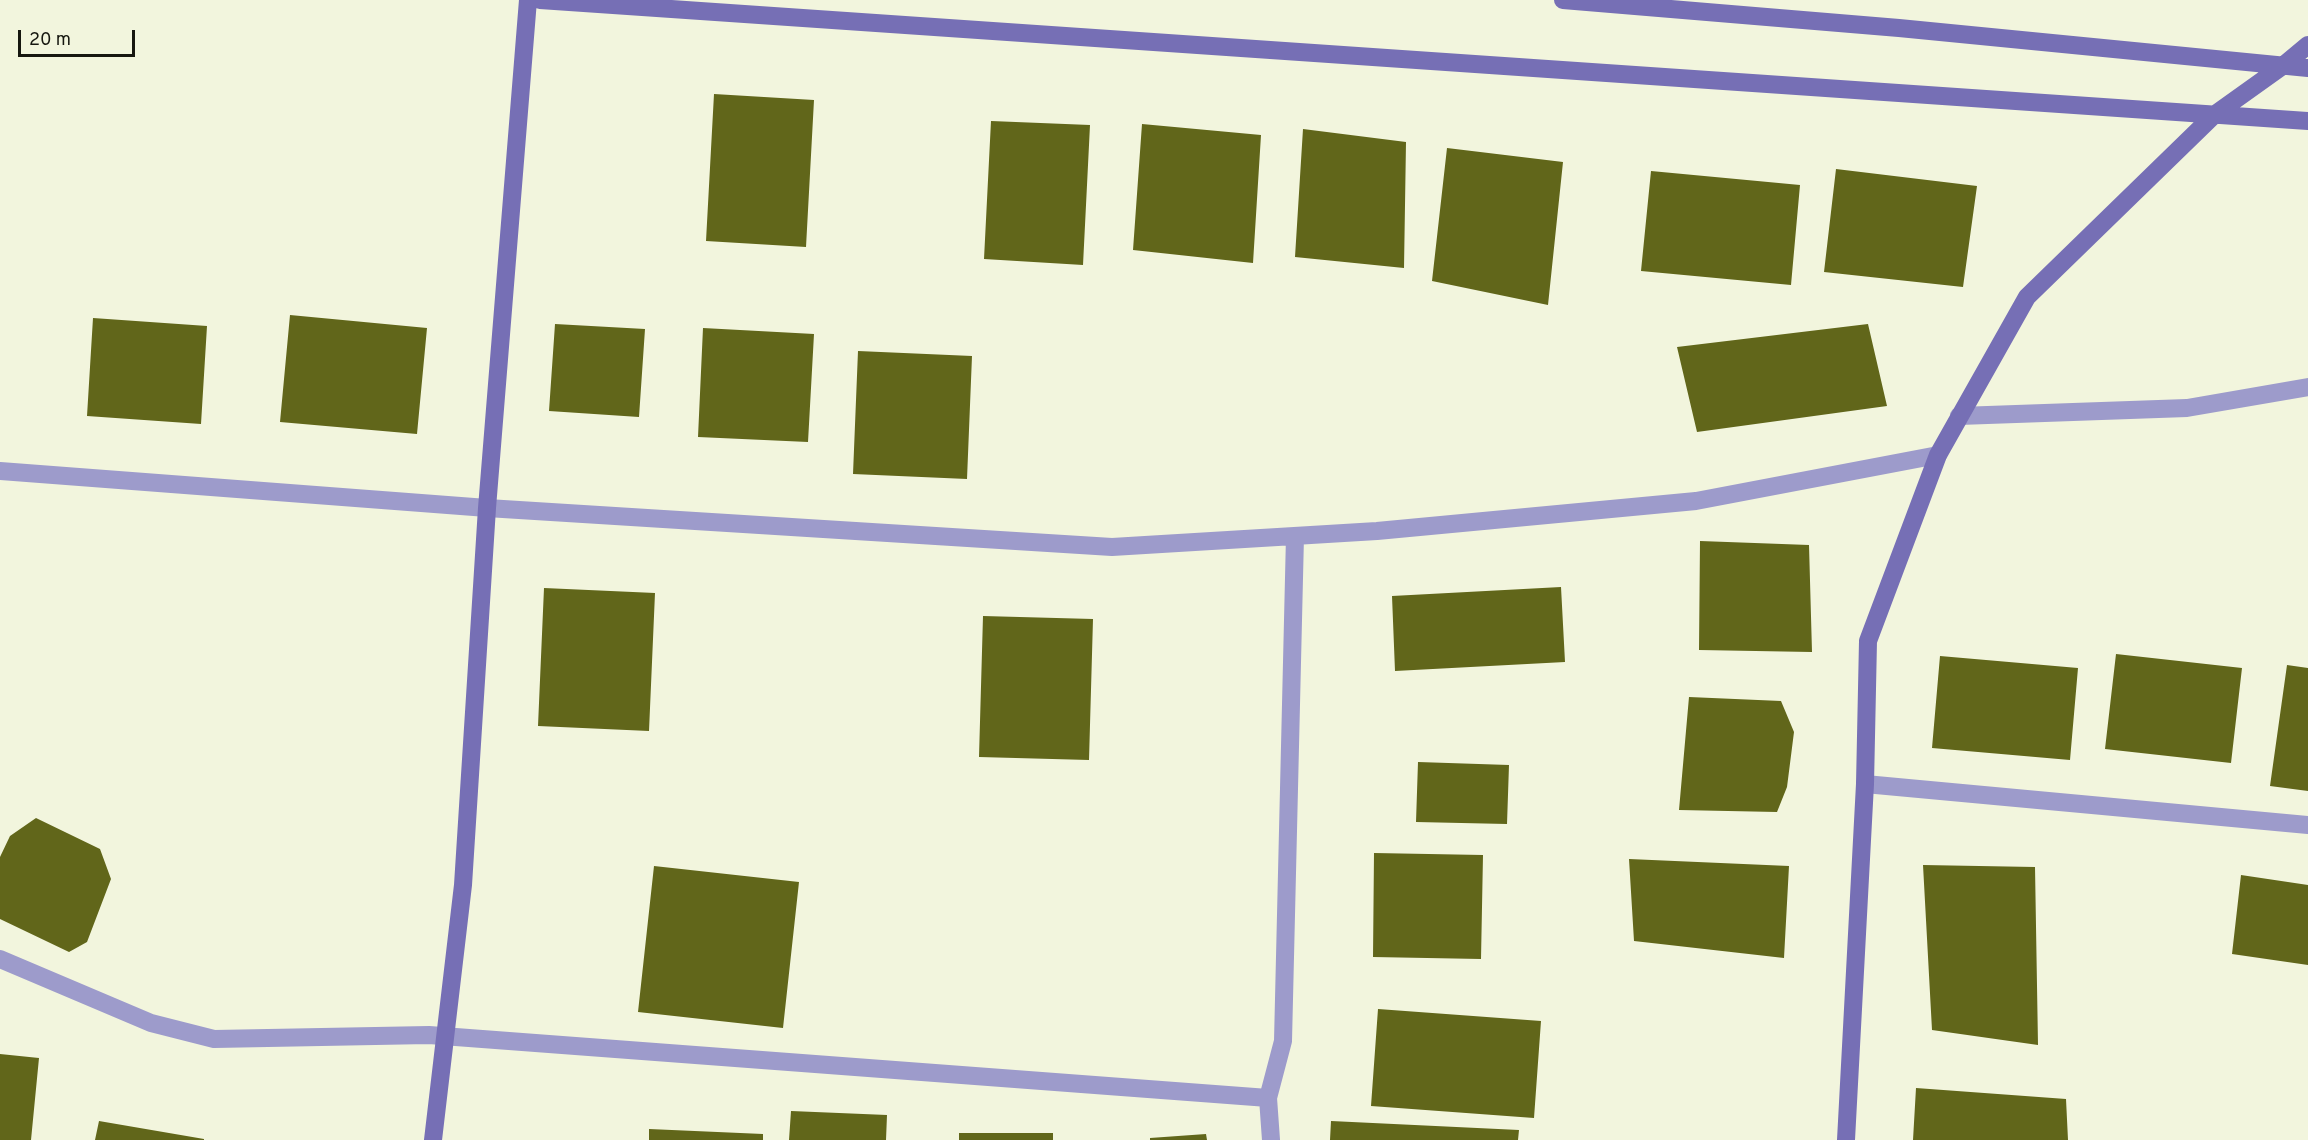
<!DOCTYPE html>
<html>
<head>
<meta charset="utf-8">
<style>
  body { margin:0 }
  #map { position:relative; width:2308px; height:1140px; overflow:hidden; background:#f2f5dd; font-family:Overpass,sans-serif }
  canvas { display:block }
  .scale { position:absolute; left:18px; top:30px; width:117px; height:27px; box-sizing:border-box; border:3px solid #16170f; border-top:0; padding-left:8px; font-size:18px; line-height:21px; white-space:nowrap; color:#16170f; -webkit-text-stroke:4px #f2f5dd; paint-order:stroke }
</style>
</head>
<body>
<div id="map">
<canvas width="2308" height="1140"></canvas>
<div class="scale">20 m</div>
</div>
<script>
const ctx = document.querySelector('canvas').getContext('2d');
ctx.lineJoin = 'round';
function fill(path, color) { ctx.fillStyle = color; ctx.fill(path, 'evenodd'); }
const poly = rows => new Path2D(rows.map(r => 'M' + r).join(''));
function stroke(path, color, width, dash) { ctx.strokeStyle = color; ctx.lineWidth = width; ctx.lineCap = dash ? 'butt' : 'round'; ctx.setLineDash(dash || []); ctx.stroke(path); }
fill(poly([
  [714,94,814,100,806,247,706,241],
  [991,121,1090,125,1083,265,984,259],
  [1142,124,1261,135,1253,263,1133,250],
  [1303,129,1406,142,1404,268,1295,257],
  [1447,148,1563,162,1548,305,1432,281],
  [1836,169,1977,186,1963,287,1824,272],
  [1651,171,1800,185,1791,285,1641,271],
  [290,315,427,328,417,434,280,422],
  [93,318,207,326,201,424,87,416],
  [555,324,645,329,639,417,549,411],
  [1868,324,1887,406,1697,432,1677,347],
  [703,328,814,334,808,442,698,437],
  [858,351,972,356,967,479,853,474],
  [1700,541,1809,545,1812,652,1699,650],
  [1561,587,1565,662,1395,671,1392,596],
  [544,588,655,593,649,731,538,726],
  [983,616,1093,619,1089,760,979,757],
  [2116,654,2242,668,2231,763,2105,749],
  [1940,656,2078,668,2070,760,1932,748],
  [2287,665,2308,668,2308,791,2270,786],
  [1689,697,1781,701,1794,732,1787,787,1777,812,1679,810],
  [1418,762,1509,765,1507,824,1416,822],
  [36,818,100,849,111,879,87,942,69,952,0,919,0,857,10,836],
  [1374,853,1483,855,1481,959,1373,957],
  [1629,859,1789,866,1784,958,1634,941],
  [1923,865,2035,867,2038,1045,1932,1030],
  [654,866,799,882,783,1028,638,1012],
  [2241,875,2308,885,2308,965,2232,954],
  [1378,1009,1541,1021,1534,1118,1371,1106],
  [0,1054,39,1058,31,1140,0,1140],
  [1916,1088,2066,1099,2068,1140,1913,1140],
  [791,1111,887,1115,886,1140,789,1140],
  [99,1121,204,1139,204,1140,95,1140],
  [1331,1121,1519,1130,1518,1140,1330,1140],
  [649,1129,763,1134,763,1140,649,1140],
  [959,1133,1053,1133,1053,1140,959,1140],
  [1206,1134,1207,1140,1150,1140,1150,1138]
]), '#61661a');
stroke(poly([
  [1959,416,2187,408,2308,387],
  [0,471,487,508,1112,547,1377,531,1696,501,1938,455],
  [1865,784,2308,825],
  [0,959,151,1023,214,1039,429,1035,1268,1098],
  [1271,1140,1268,1098,1283,1041,1295,536]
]), '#9d9bcb', 18);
stroke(poly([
  [540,0,2308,121],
  [1563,0,1899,28,2308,68],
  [433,1140,463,885,487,508,528,0],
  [1846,1140,1865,784,1868,641,1938,455,2027,297,2214,115,2284,65,2308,45]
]), '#766fb5', 18);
</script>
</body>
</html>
